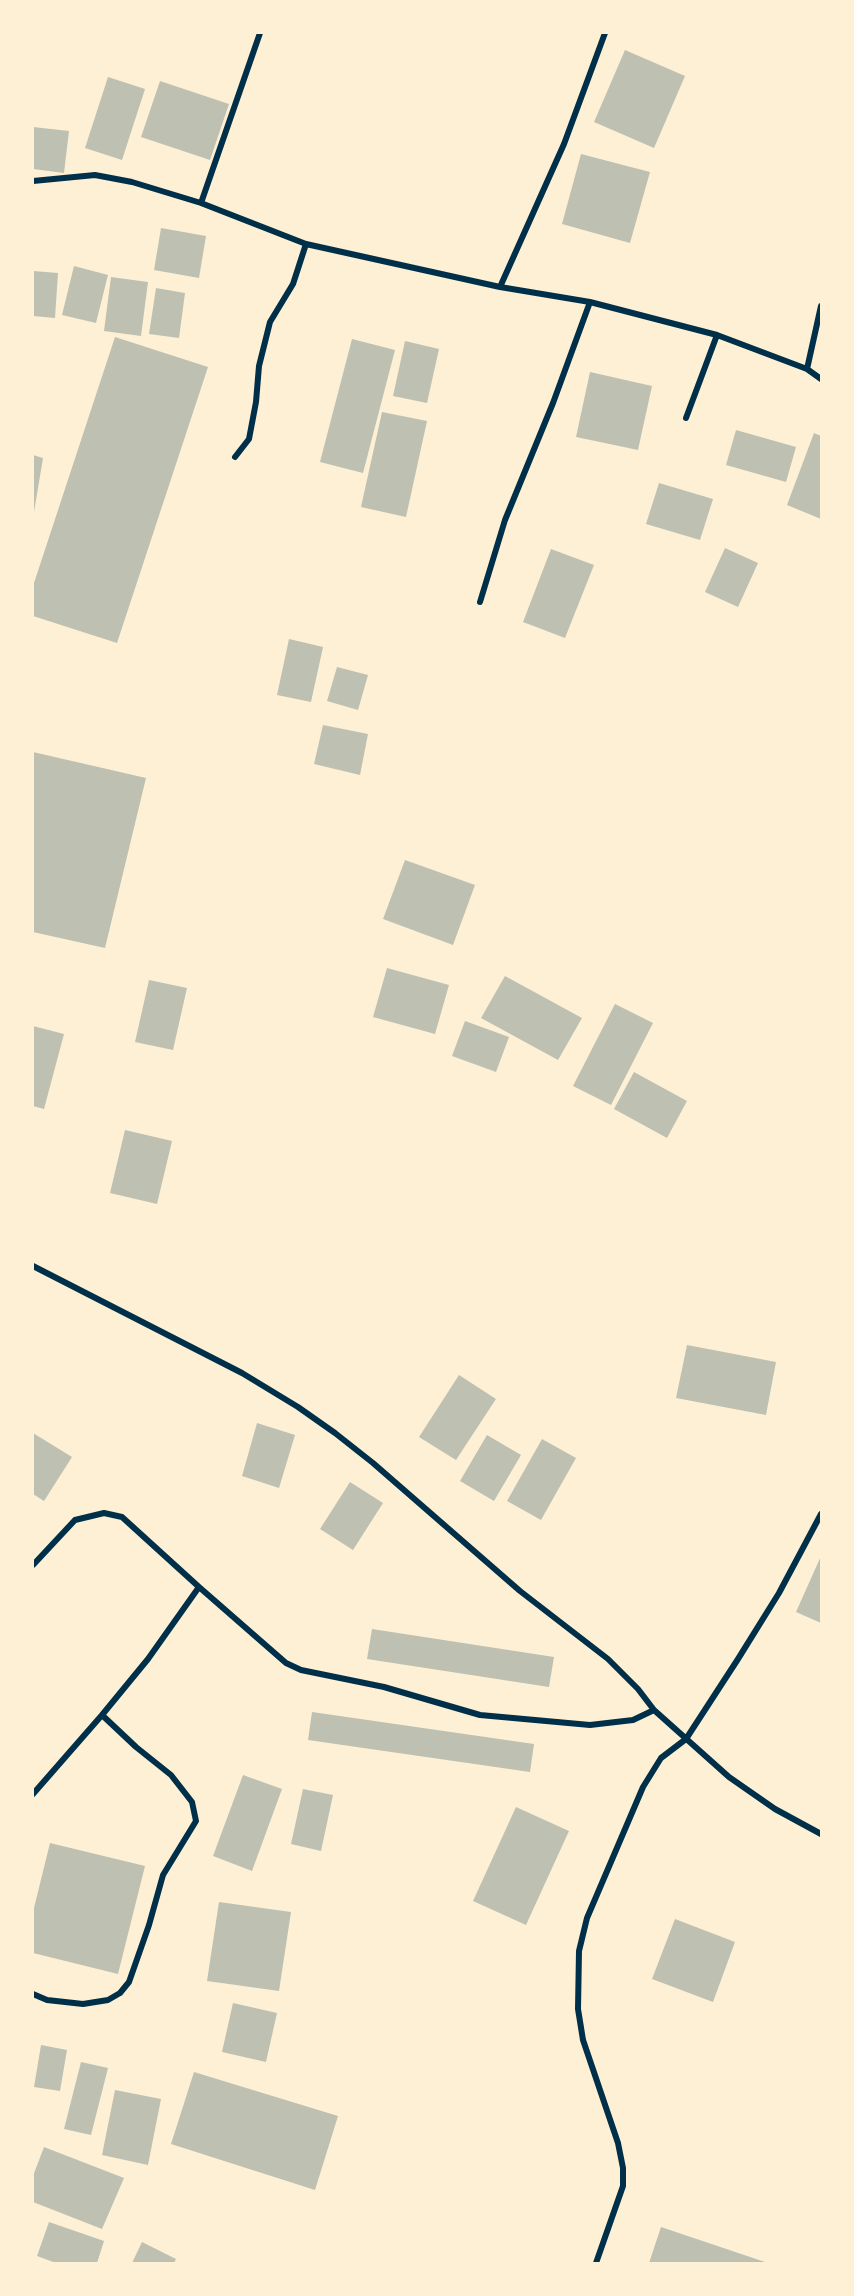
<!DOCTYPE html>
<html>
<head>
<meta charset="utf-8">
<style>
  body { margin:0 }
  #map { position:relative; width:854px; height:2296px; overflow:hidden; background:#fdf0d5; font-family:"Roboto Serif",serif }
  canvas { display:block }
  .frame { position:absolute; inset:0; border:34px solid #fdf0d5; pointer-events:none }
</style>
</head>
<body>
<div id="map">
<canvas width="854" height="2296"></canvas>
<div class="frame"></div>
</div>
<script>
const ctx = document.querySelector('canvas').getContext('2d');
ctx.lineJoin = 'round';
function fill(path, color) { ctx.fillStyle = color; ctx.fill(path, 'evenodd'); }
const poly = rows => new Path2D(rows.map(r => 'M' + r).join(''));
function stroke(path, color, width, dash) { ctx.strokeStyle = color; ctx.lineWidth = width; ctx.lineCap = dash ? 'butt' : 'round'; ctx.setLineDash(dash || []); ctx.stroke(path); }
fill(poly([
  [625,50,685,76,654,148,594,122],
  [108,77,145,89,122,160,85,148],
  [160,81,229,104,210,160,141,137],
  [33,127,69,131,64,173,33,169],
  [581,154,650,172,630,243,562,224],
  [161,228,206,236,199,278,154,270],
  [74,266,108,275,96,323,62,315],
  [33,271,58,273,55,318,33,316],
  [111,277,148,282,141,336,104,331],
  [156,288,185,293,179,338,149,334],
  [115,337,208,367,117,643,33,616,33,586],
  [352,339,395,350,363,473,320,462],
  [405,341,439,349,427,403,393,396],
  [590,372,652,386,638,450,576,437],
  [382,412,427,421,406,517,361,507],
  [736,430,796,447,786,482,726,465],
  [814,433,821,436,821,519,787,505],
  [33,455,43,458,34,512,33,512],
  [659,483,713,499,700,540,646,524],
  [725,548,758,563,738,607,705,592],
  [551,549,594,565,565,638,523,622],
  [289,639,323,647,311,702,277,695],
  [337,667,368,675,358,710,327,701],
  [323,725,368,734,360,775,314,764],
  [33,752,146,778,105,948,33,932],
  [405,860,475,885,453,945,383,919],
  [387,968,449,985,435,1034,373,1017],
  [505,976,582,1018,558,1060,481,1018],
  [149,980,187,988,173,1050,135,1042],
  [615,1004,653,1023,611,1105,573,1086],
  [465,1021,509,1037,496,1072,452,1056],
  [33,1026,64,1034,44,1109,33,1106],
  [634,1072,687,1101,667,1138,614,1109],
  [125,1130,172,1141,157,1204,110,1193],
  [687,1345,776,1362,766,1415,676,1398],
  [459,1375,496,1399,456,1460,419,1437],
  [257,1423,295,1435,279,1488,242,1476],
  [33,1433,72,1457,44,1501,33,1494],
  [487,1435,521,1455,494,1501,460,1481],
  [542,1439,576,1458,541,1520,507,1501],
  [350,1482,383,1503,353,1550,320,1529],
  [821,1556,821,1623,796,1612],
  [372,1629,554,1657,549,1687,367,1659],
  [312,1712,534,1744,530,1772,308,1740],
  [243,1775,282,1789,252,1871,213,1856],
  [303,1789,333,1795,321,1851,291,1844],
  [516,1807,569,1831,526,1925,473,1901],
  [50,1843,145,1866,118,1974,33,1953,33,1912],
  [219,1902,291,1912,279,1991,207,1981],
  [675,1919,735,1942,713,2002,652,1979],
  [233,2003,277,2013,266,2062,222,2052],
  [41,2045,67,2050,60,2091,34,2087],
  [81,2062,108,2068,91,2135,64,2129],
  [194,2072,338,2116,315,2190,171,2144],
  [115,2090,161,2099,148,2165,102,2155],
  [44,2147,124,2178,102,2229,33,2202,33,2176],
  [49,2222,104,2241,97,2263,56,2263,37,2256],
  [661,2227,768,2263,649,2263],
  [142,2242,176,2259,174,2263,132,2263]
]), '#bec0b2');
stroke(poly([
  [33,181,95,175,132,182,201,203,306,244,500,287,590,302,717,335,807,369,821,379],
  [201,203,260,33],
  [500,287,564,144,605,33],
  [807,369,821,306],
  [686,418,717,335],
  [235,457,249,439,256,402,259,366,270,322,293,284,306,244],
  [480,602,505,520,553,403,590,302],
  [33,1266,242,1373,298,1407,335,1433,373,1463,520,1591,608,1659,638,1689,654,1710,729,1777,775,1809,821,1834],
  [33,1565,75,1520,104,1513,122,1517,199,1587,148,1659,102,1715,33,1794],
  [199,1587,286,1663,301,1670,384,1687,480,1715,590,1725,633,1720,654,1710],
  [33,1994,47,2000,83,2004,108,2000,120,1993,129,1982,149,1925,163,1875,196,1821,192,1802,171,1775,136,1747,102,1715],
  [596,2263,623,2186,623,2168,618,2143,583,2040,578,2009,579,1951,587,1918,643,1787,661,1758,686,1739,738,1659,779,1593,821,1514]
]), '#003049', 6);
</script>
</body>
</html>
